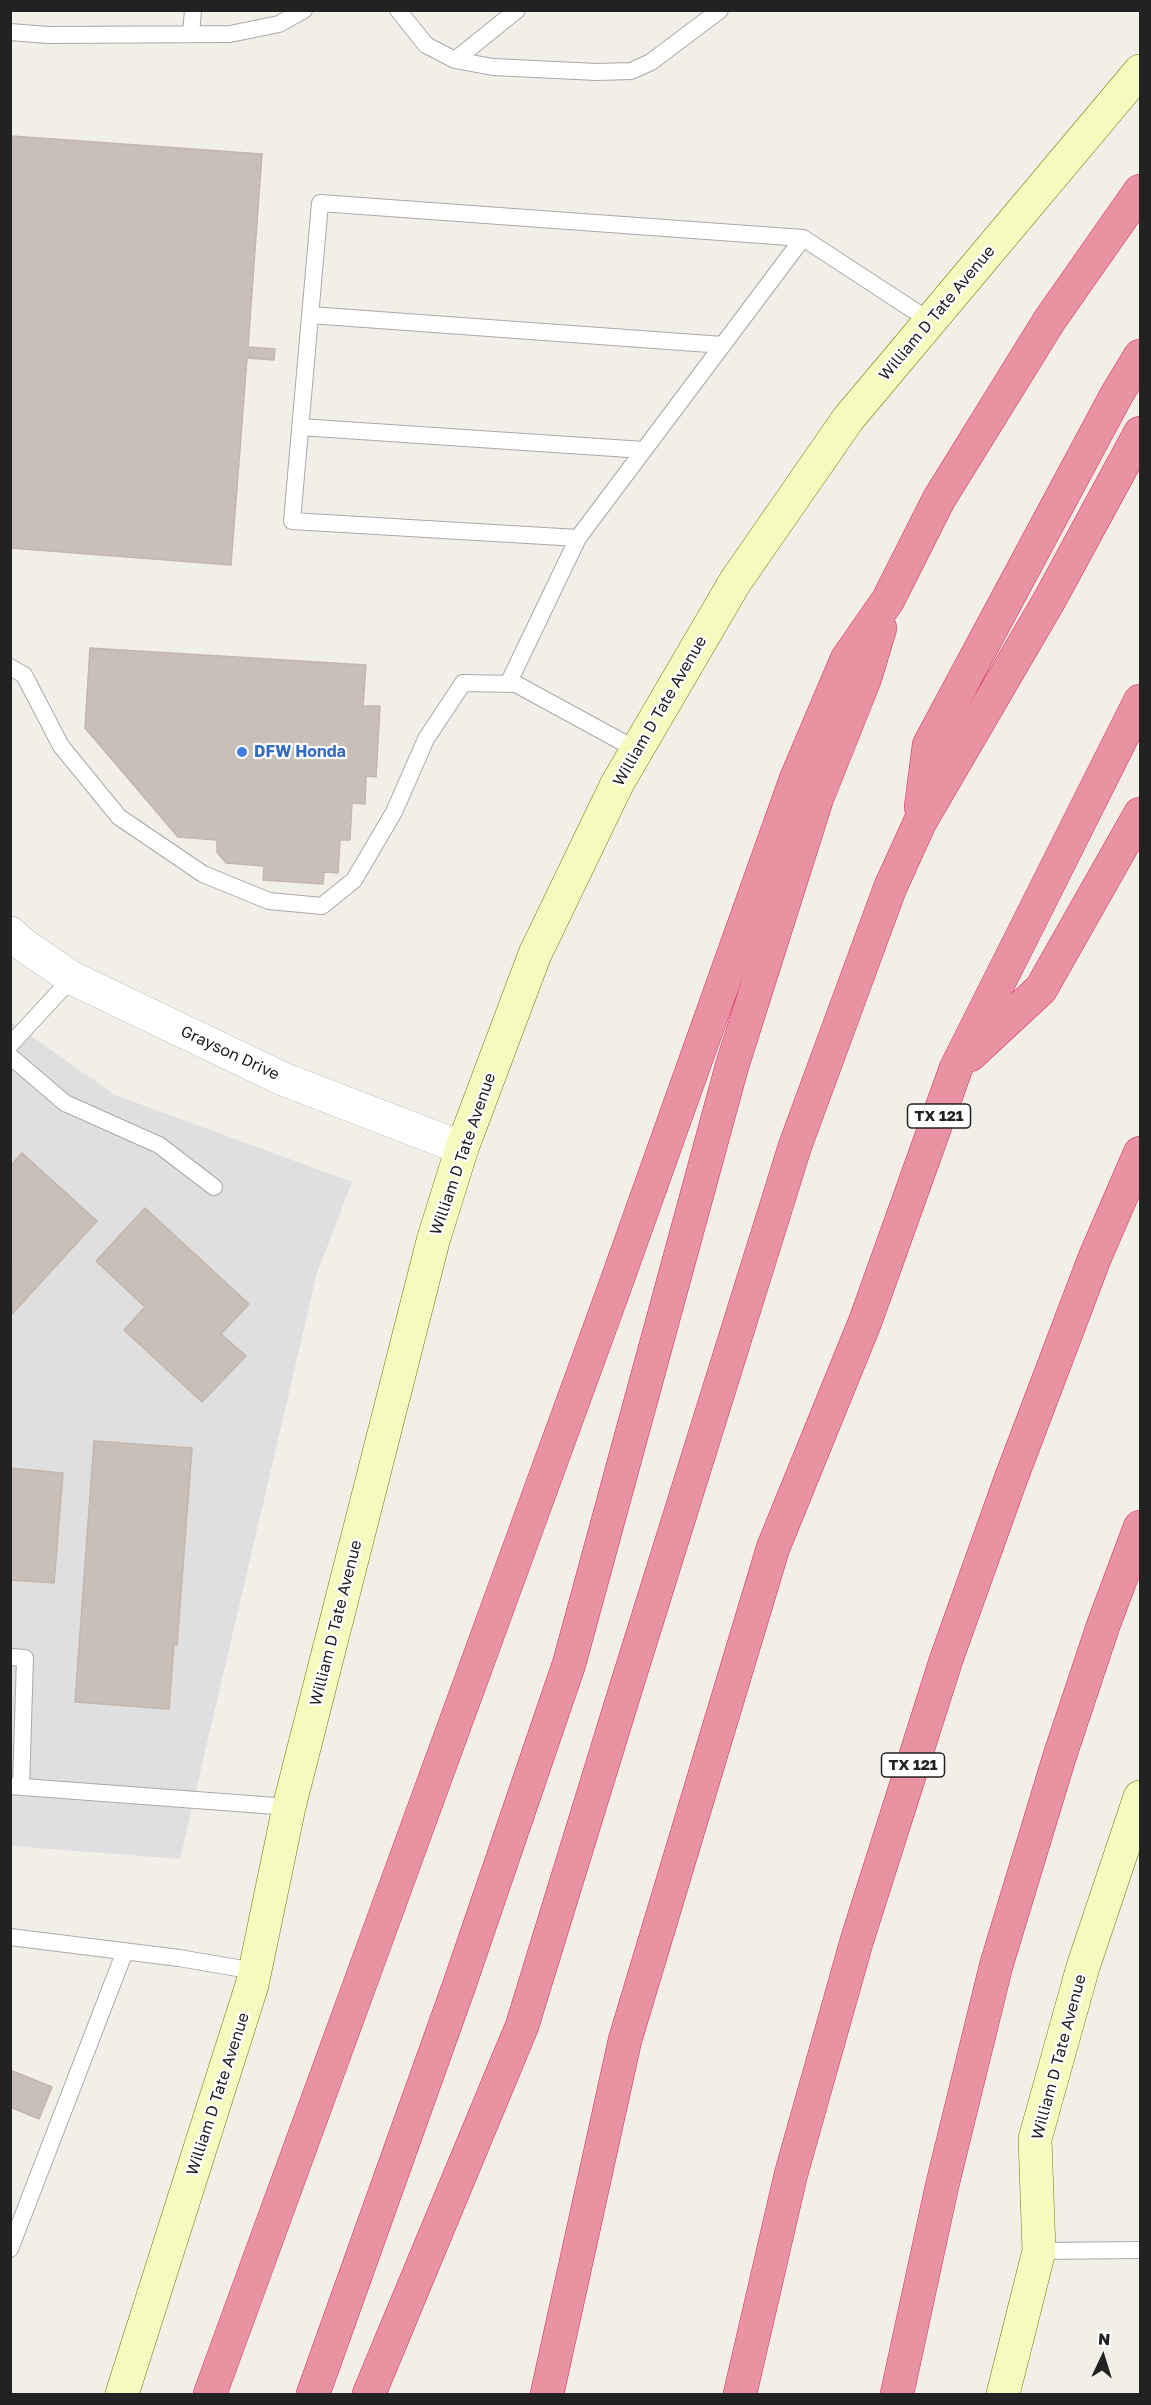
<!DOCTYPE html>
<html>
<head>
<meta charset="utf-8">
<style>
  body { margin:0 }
  #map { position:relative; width:1151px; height:2405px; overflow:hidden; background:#f2efe9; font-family:"Golos Text",sans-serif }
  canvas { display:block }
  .frame { position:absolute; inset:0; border:12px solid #222; pointer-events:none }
  .north { position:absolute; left:1073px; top:2327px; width:60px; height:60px; -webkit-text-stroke:4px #fff; paint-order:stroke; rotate:4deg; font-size:16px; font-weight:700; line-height:24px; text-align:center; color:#222 }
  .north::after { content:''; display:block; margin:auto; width:21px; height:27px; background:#222; clip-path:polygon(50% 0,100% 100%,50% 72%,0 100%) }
</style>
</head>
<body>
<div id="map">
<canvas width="1151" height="2405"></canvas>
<div class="frame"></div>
<div class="north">N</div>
</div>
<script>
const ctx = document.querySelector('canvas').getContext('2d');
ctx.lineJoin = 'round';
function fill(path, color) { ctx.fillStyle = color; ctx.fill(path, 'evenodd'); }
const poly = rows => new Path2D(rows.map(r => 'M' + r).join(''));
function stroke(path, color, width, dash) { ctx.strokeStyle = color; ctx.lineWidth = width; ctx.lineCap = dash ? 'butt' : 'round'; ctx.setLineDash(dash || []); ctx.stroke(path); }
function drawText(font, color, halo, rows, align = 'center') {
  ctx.font = font + ' "Golos Text",sans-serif'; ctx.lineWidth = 4.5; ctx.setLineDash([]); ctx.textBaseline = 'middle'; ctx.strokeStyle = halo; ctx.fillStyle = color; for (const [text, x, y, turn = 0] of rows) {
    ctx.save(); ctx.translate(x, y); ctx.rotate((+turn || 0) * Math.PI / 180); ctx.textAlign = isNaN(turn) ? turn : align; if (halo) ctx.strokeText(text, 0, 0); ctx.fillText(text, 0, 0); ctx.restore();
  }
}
fill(poly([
  [10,1021,115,1095,352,1182,317,1273,180,1859,11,1846]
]), '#e0dfdf');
const building = poly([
  [12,136,262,154,248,347,275,349,274,360,247,358,231,565,10,548,10,161,12,136],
  [90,648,366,665,363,706,380,706,376,777,366,776,365,804,352,803,350,840,340,840,338,873,324,872,323,884,263,880,264,866,226,863,217,852,217,840,178,837,85,728,90,648],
  [22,1153,97,1221,12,1314,10,1166,22,1153],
  [145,1208,249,1304,221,1334,246,1356,202,1402,124,1330,145,1307,96,1261,145,1208],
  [94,1441,192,1448,177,1645,174,1645,169,1709,75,1702,94,1441],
  [10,1468,63,1473,54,1583,10,1580,10,1468],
  [10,2070,52,2087,39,2119,10,2107,10,2070]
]);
fill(building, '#c7bfb8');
stroke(building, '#c4b6ab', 1.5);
const lane = poly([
  [398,10,426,45,455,60,493,67,597,72,631,71,651,62,720,10],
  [10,32,48,35,230,34,279,24,304,10],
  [191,34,193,10],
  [455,60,517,10],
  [310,315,723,345],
  [300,427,644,450],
  [578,538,803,238],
  [10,667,24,675,61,746,119,817,203,874,269,901,322,906,354,880,394,812,426,739,463,683,516,684,637,750],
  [508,684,578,538,292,521,320,203,803,238,930,321],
  [10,1045,72,978],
  [10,1056,65,1103,159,1145,214,1187],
  [10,1657,25,1658,21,1787],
  [10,1786,289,1807],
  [10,1937,179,1958,255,1971],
  [10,2249,125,1951],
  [1039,2251,1140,2250]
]);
const street = poly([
  [10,933,25,946,72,978,283,1079,462,1148]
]);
const secondary = poly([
  [122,2394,252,1985,289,1807,433,1241,462,1148,535,954,617,784,735,582,848,419,1140,71],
  [1003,2394,1039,2251,1035,2139,1083,1967,1140,1797]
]);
const highway = poly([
  [921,807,929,745,1117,394,1140,356],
  [970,1055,1041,989,1140,814],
  [210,2394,614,1289,796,779,847,659,888,600,939,499,1049,321,1140,191],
  [313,2394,460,1983,569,1664,732,1066,817,798,865,678,880,628],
  [369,2394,522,2026,625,1691,795,1146,890,888,920,822,1050,599,1140,433],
  [547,2394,625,2040,773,1548,865,1322,956,1068,1140,701],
  [740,2394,791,2174,857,1940,946,1660,1010,1481,1095,1257,1140,1153],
  [897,2394,942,2186,996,1966,1060,1755,1103,1626,1140,1527]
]);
stroke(lane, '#a9a9a9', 18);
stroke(street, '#a9a9a9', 34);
stroke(secondary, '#707d05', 34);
stroke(highway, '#dc2a67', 34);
stroke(lane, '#fff', 16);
stroke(street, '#fff', 33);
stroke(secondary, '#f7fabf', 33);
stroke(highway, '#e892a2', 33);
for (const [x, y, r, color] of [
  [242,752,6,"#3f7fe0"]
]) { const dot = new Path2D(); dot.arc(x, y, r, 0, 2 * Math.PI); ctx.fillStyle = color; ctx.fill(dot); stroke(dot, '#fff', 2); }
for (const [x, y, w] of [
  [939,1116,63],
  [913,1765,63]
]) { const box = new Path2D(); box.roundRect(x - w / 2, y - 12, w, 24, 4.5); ctx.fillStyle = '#fff'; ctx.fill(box); stroke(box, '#222', 1.5); }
drawText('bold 15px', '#222', null, [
  ["TX 121",939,1116],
  ["TX 121",913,1765]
]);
drawText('16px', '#222', '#fff', [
  ["William D Tate Avenue",937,313,-50],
  ["William D Tate Avenue",660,711,-60],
  ["Grayson Drive",230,1053,25],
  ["William D Tate Avenue",463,1154,-71],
  ["William D Tate Avenue",336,1623,-76],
  ["William D Tate Avenue",1059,2057,-75],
  ["William D Tate Avenue",218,2094,-72]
]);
drawText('bold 16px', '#366cbe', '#fff', [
  ["DFW Honda",254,752]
], 'left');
</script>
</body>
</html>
